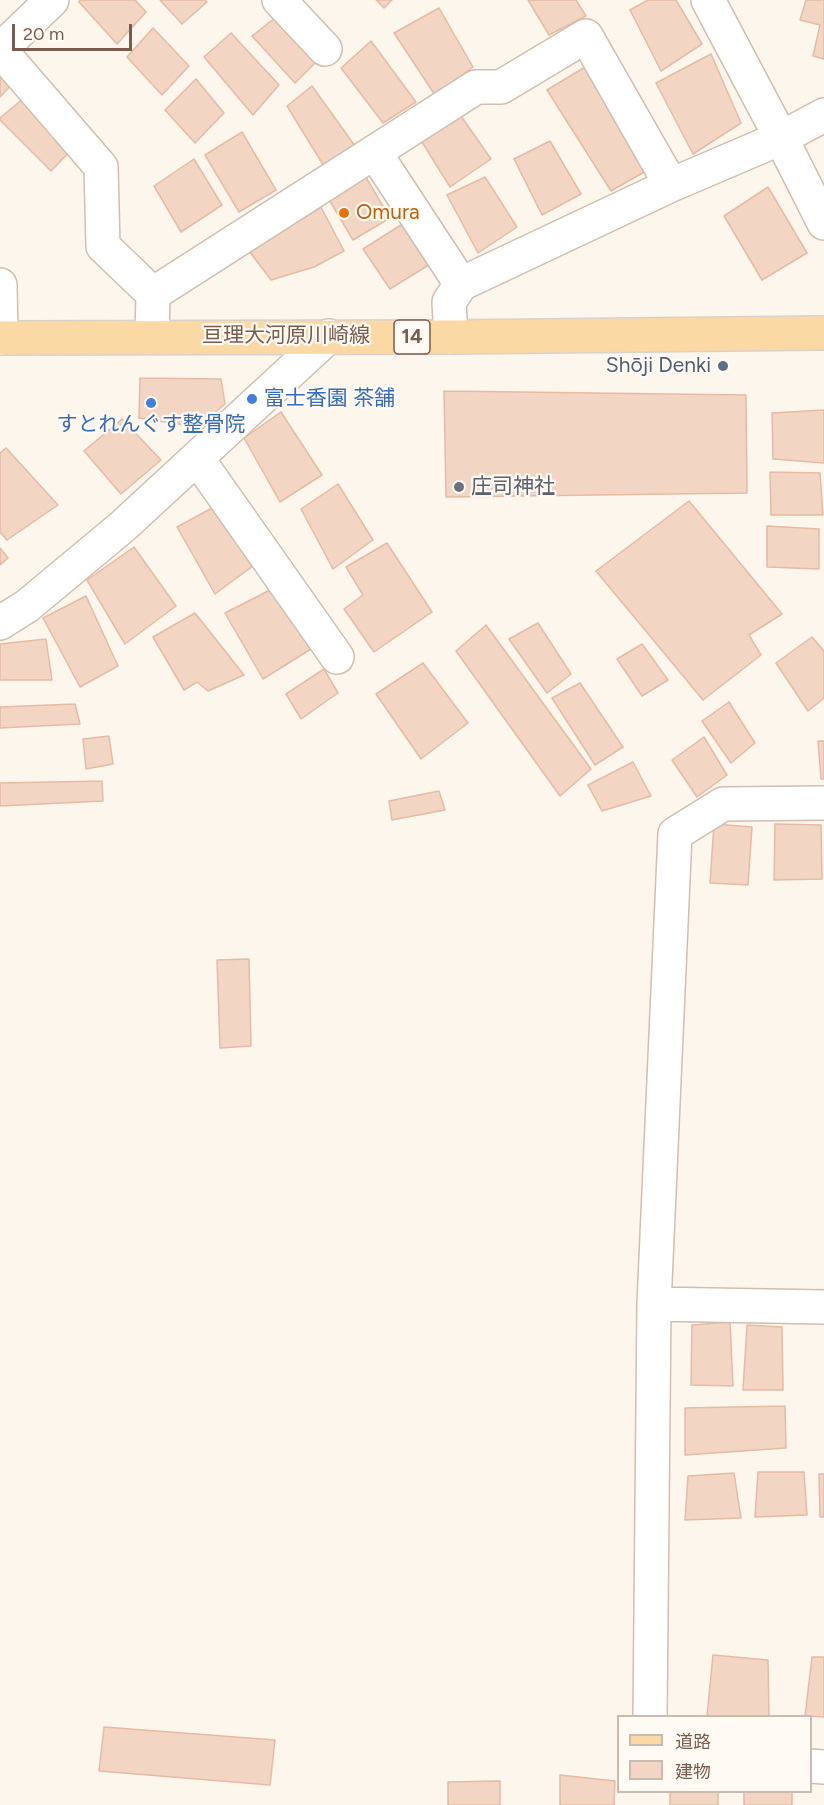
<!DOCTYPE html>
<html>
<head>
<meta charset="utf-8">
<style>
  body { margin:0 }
  #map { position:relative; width:824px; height:1805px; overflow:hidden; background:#fdf6ec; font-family:Figtree,"Noto Sans JP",sans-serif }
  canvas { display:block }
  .legend { position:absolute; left:617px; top:1715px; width:195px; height:78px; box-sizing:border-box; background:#fffaf3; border:2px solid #cabbb1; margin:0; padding:8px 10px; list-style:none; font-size:18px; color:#7a5c4d }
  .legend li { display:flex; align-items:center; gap:12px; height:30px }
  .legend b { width:30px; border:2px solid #cabbb1 }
  .scale { position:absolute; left:12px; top:24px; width:120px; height:27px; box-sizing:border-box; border:3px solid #7a5c4d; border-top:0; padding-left:8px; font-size:18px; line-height:21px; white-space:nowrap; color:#7a5c4d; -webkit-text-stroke:4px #fffaf3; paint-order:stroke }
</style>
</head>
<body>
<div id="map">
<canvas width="824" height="1805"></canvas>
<ul class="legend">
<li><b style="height:8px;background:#fbd9a5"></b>道路</li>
<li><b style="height:16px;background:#f3d5c3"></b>建物</li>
</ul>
<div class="scale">20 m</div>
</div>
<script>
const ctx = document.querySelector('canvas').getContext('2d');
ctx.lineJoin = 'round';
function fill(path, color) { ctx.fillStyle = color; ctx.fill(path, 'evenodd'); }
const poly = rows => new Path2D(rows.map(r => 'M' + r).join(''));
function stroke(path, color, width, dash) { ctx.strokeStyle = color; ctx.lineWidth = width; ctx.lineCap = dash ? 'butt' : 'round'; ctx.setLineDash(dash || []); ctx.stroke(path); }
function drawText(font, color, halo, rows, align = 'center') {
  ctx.font = font + ' Figtree,"Noto Sans JP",sans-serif'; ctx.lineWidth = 4.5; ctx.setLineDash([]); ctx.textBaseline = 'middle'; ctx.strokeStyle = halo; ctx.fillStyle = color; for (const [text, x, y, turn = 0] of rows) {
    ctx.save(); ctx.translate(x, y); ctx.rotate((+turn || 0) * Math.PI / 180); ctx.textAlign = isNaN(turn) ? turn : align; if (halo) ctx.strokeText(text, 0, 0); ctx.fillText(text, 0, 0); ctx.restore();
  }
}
const building = poly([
  [80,0,135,0,146,12,117,44,79,2,80,0],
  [160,0,205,0,207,2,182,24,160,0],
  [376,0,392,0,384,8,376,0],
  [528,0,576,0,586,16,549,35,528,0],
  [648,0,676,0,702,44,661,71,630,10,648,0],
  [806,0,824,0,824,59,813,56,820,25,800,20,806,0],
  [439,8,473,67,435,95,394,33,439,8],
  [276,17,319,59,295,83,252,36,276,17],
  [153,28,189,66,162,95,127,57,153,28],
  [231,33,279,85,253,115,204,57,231,33],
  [371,41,416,102,383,123,341,68,371,41],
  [711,54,741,123,693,154,656,83,711,54],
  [0,67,14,82,0,97,0,67],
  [585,67,646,171,611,191,547,90,585,67],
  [196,79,224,113,195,143,165,110,196,79],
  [312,86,355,146,325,168,287,106,312,86],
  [24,98,73,148,51,171,0,120,0,118,24,98],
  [461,116,491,159,450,187,422,142,461,116],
  [242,132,276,190,239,212,205,155,242,132],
  [550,141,581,194,542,215,514,159,550,141],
  [194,159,222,205,181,232,154,186,194,159],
  [364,174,390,218,353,240,328,198,364,174],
  [485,177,517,227,478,253,447,195,485,177],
  [768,187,807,253,762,280,724,216,768,187],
  [321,207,344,251,314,267,271,280,249,251,321,207],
  [404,223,432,263,390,289,363,249,404,223],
  [140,378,221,379,225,404,197,427,139,418,140,378],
  [444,391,746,395,747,493,446,497,444,391],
  [824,410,824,463,773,459,772,413,824,410],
  [281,412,322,475,280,502,244,438,281,412],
  [122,419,161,460,121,494,84,451,122,419],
  [6,448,58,505,7,540,0,532,0,453,6,448],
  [770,472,820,473,823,515,771,515,770,472],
  [338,484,373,540,333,569,301,509,338,484],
  [689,501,782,614,749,635,761,655,703,700,596,571,689,501],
  [212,508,253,566,215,594,177,527,212,508],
  [767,526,819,529,819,569,767,567,767,526],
  [387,543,432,612,374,652,344,609,363,595,346,567,387,543],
  [134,547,176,606,125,644,87,580,134,547],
  [0,548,8,558,0,565,0,548],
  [272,589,311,649,263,679,225,613,272,589],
  [86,596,118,666,80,687,43,618,86,596],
  [195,613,244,675,208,691,197,682,184,690,153,637,195,613],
  [538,623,571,674,547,693,509,639,538,623],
  [486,625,591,769,560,796,456,651,486,625],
  [812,637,824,651,824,698,808,711,776,663,812,637],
  [46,639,52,680,0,680,0,644,46,639],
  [642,644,668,680,642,696,617,659,642,644],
  [423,663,468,723,421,759,376,694,423,663],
  [324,669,338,693,301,719,286,694,324,669],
  [580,683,623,747,595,765,552,698,580,683],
  [729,702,755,743,731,763,702,721,729,702],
  [75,704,80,724,0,728,0,707,75,704],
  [109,736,113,764,86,769,83,739,109,736],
  [704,737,727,775,697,797,672,760,704,737],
  [818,741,824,741,824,779,821,779,818,741],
  [633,762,651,796,602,811,588,785,633,762],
  [102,781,103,801,0,806,0,783,102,781],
  [439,791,445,810,392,820,389,801,439,791],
  [714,824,752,827,748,885,710,883,714,824],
  [775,824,821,825,822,879,774,880,775,824],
  [249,959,251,1046,220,1048,217,960,249,959],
  [730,1322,733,1386,691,1385,692,1325,730,1322],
  [747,1325,782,1327,783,1390,743,1390,747,1325],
  [785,1406,786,1448,685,1455,685,1408,785,1406],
  [758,1472,804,1472,807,1515,755,1517,758,1472],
  [734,1473,741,1518,685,1520,688,1476,734,1473],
  [819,1474,824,1474,824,1517,820,1517,819,1474],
  [713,1655,768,1660,769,1716,707,1716,713,1655],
  [812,1657,824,1657,824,1717,805,1716,812,1657],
  [104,1727,275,1740,270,1785,99,1771,104,1727],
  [560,1775,615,1781,614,1805,560,1805,560,1775],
  [500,1781,500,1805,448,1805,448,1782,500,1781],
  [670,1792,718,1792,718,1805,670,1805,670,1792],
  [744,1792,792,1792,792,1805,744,1805,744,1792]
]);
fill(building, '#f3d5c3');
stroke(building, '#e6bba3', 1.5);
const minor = poly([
  [52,0,0,50,101,167,103,246,153,294],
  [279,0,325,49],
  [708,0,781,138,824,223],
  [375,153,461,284],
  [0,285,1,338],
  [152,337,153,294,476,87,501,87,586,36,671,185],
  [451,337,449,302,461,284,671,185,781,138,824,115],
  [197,458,337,657],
  [0,623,27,606,122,527,329,336],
  [654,1304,824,1307],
  [650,1716,654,1304,675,834,723,804,824,803],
  [810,1766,824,1767]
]);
const primary = poly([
  [0,338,451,337,824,333]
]);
stroke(minor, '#d1beb0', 36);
stroke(primary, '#dad1cd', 36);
stroke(minor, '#fff', 33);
stroke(primary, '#fbd9a5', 33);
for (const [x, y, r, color] of [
  [344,213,6,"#e8710a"],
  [723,366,6,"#5c6f8a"],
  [252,399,6,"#3f7fe0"],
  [151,403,6,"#3f7fe0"],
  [459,487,6,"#6b7280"]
]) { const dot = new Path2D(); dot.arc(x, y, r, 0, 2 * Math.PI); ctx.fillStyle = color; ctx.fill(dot); stroke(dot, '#fffaf3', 2); }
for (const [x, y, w] of [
  [412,337,36]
]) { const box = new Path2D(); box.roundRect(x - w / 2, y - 17, w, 34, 4.5); ctx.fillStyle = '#fffaf3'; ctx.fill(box); stroke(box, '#7a5c4d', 1.5); }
drawText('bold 20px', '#7a5c4d', null, [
  ["14",412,337]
]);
drawText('21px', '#c56008', '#fffaf3', [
  ["Omura",356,213]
], 'left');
drawText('21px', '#7a5c4d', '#fffaf3', [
  ["亘理大河原川崎線",286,336]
]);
drawText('21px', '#4e5e75', '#fffaf3', [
  ["Shōji Denki",711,366]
], 'right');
drawText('21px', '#366cbe', '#fffaf3', [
  ["富士香園 茶舗",264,399],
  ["すとれんぐす整骨院",151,425,"center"]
], 'left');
drawText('21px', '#5b616d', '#fffaf3', [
  ["庄司神社",471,487]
], 'left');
</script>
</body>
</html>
